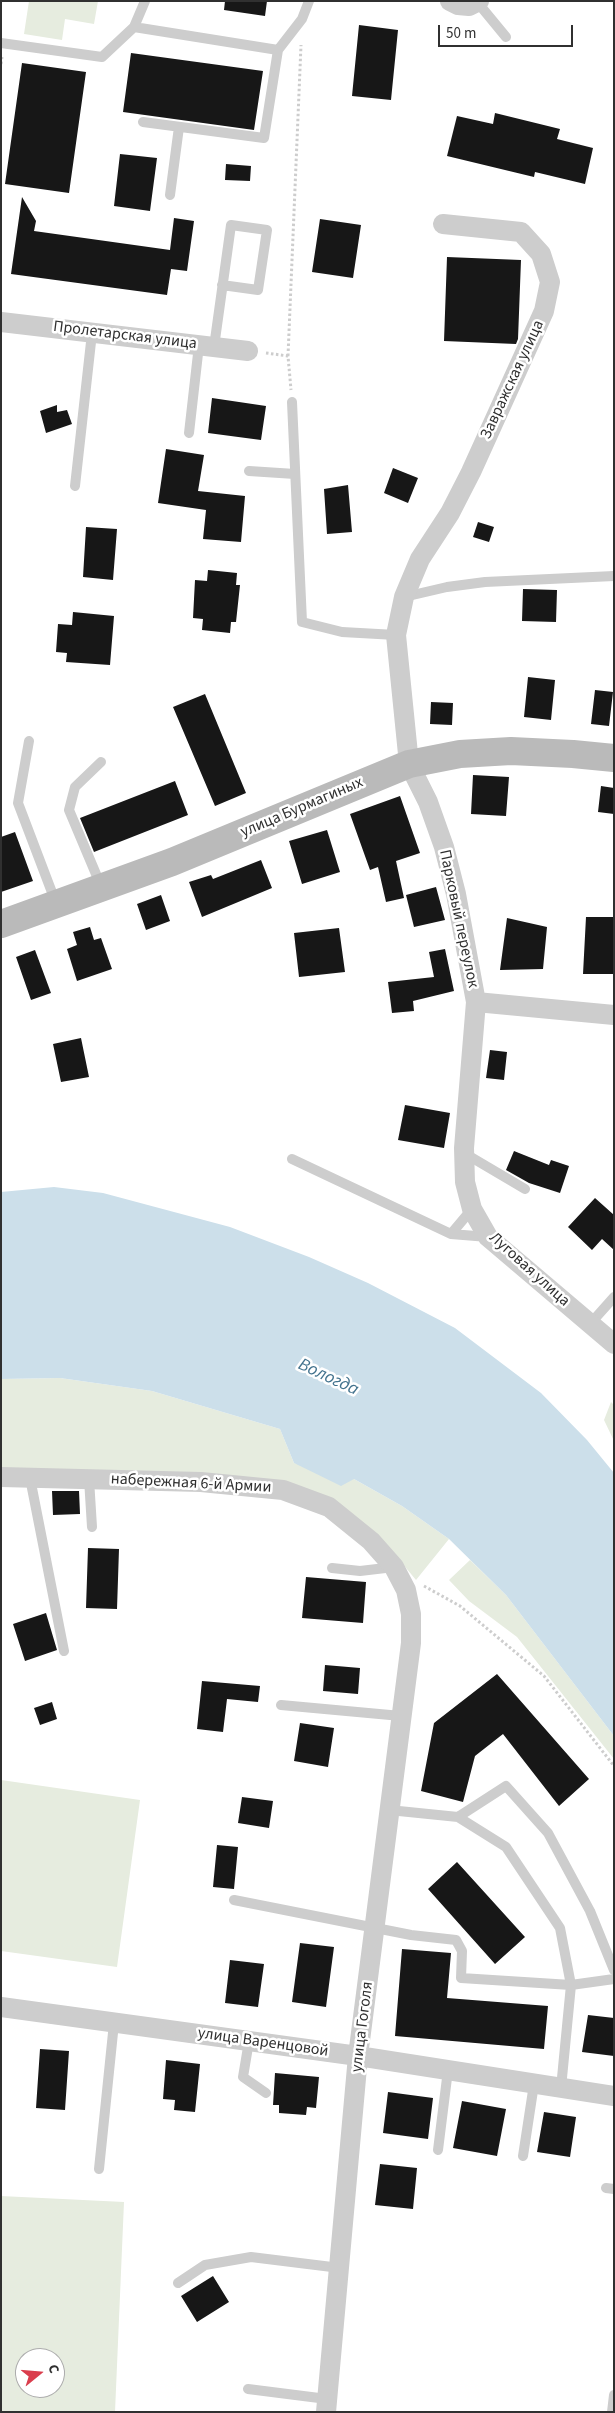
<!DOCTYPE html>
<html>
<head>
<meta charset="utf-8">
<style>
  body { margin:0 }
  #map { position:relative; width:615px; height:2413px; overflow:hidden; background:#fff; font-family:"Source Sans 3",sans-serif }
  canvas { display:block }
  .frame { position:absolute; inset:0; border:2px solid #303030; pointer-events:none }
  .north { position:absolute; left:15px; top:2348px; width:50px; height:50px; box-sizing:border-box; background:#fff; border:1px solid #acacac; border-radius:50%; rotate:73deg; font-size:14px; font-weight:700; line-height:20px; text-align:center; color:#303030 }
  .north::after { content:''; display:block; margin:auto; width:18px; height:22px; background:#da3e4d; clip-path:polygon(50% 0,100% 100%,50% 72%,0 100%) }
  .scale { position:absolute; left:438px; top:25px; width:135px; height:22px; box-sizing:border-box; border:2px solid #303030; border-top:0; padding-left:6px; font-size:15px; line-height:18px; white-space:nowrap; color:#303030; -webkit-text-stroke:4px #fff; paint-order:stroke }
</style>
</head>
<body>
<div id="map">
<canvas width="615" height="2413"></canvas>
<div class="frame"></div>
<div class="north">С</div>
<div class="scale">50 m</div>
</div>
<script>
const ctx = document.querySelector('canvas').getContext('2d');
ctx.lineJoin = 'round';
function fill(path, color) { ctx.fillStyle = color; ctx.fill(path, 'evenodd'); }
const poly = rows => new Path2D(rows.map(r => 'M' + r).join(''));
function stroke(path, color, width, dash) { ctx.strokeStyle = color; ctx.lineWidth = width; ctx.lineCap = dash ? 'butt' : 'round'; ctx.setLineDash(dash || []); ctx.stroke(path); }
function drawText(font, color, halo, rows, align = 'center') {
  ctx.font = font + ' "Source Sans 3",sans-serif'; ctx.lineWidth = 5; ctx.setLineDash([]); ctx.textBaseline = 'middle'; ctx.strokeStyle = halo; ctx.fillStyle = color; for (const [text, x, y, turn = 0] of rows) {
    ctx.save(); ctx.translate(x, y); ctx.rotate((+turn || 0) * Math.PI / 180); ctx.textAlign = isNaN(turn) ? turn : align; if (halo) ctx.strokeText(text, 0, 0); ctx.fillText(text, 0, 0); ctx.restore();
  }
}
fill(poly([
  [29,1,98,1,94,24,65,19,62,40,24,34],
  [60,1378,152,1391,280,1429,294,1463,354,1479,402,1506,449,1539,416,1580,387,1545,333,1503,1,1468,1,1379],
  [611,1402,614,1405,614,1441,604,1420],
  [470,1560,506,1595,614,1736,614,1759,517,1637,469,1601,449,1580],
  [1,1780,140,1800,117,1967,1,1951],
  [1,2196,124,2202,115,2412,1,2412],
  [25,2358,55,2358,55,2388,25,2388]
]), '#e6ecdf');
fill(poly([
  [54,1187,103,1193,230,1227,309,1257,368,1283,455,1328,541,1393,587,1440,614,1473,614,1736,506,1595,449,1539,402,1506,354,1479,341,1486,294,1463,280,1429,152,1391,60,1378,1,1379,1,1192]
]), '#ccdfea');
fill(poly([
  [225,1,267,1,265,16,224,10],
  [359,25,398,30,391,100,352,96],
  [131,53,263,71,254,130,123,112],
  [22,63,86,72,69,193,5,184],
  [495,113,560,129,557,139,593,148,585,184,535,172,534,177,447,156,457,116,493,124],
  [120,154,157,158,150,211,114,206],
  [226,164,251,166,250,181,225,180],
  [22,197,36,221,34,231,170,250,174,218,194,221,187,271,171,269,167,295,11,274],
  [320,219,361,225,353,278,312,272],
  [447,257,521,260,518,339,516,344,444,341],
  [212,398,266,406,261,440,208,433],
  [57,405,57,412,67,410,72,424,46,433,40,411],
  [166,449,204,455,198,491,245,496,241,542,203,539,206,510,158,503],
  [393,468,418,478,408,503,384,493],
  [348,485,352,532,327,534,324,489],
  [478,522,494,527,489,542,473,537],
  [86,527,117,529,113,580,83,577],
  [208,570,237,573,236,585,240,585,236,622,231,622,230,633,202,630,203,619,193,618,195,580,207,581],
  [523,589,557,590,556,622,522,621],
  [73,612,114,616,110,665,66,662,67,653,56,652,58,624,72,625],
  [528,677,555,680,551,720,524,717],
  [595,690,613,692,609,726,591,724],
  [205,694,246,793,215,806,173,707],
  [431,702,453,703,452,725,430,724],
  [473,775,509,777,506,816,471,814],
  [175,781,188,815,94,852,80,818],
  [601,786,614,788,614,814,598,812],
  [400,796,420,853,396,861,404,898,386,902,378,867,370,870,350,814],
  [327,830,340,872,302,884,289,841],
  [15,832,33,881,1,892,1,837],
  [261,860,272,888,202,917,189,882,211,875,213,879],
  [436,887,445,920,414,927,406,895],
  [161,895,170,921,146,930,137,904],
  [586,917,614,917,614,974,583,974],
  [507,918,547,927,543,969,500,970],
  [90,927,94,940,101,938,112,969,77,981,67,949,77,945,73,932],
  [339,928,345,972,299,977,294,933],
  [445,949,454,991,413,1001,414,1011,392,1013,388,982,434,977,429,952],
  [35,950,51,993,31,1000,16,957],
  [81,1038,89,1077,61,1082,53,1044],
  [490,1050,507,1052,504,1080,486,1078],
  [405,1105,450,1113,444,1148,398,1140],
  [514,1151,549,1165,551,1160,569,1166,560,1193,529,1183,506,1170],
  [595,1198,614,1215,614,1250,602,1239,592,1250,568,1227],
  [52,1491,79,1491,80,1514,53,1515],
  [88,1548,119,1549,117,1609,86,1608],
  [306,1577,366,1582,363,1623,302,1618],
  [46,1613,57,1650,25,1661,13,1624],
  [325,1665,360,1668,358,1694,323,1691],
  [497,1674,589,1779,559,1806,503,1734,475,1756,463,1802,421,1791,434,1723],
  [202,1681,260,1686,258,1702,227,1699,223,1732,197,1729],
  [52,1702,57,1719,40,1725,34,1708],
  [300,1723,334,1728,328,1767,294,1761],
  [242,1797,273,1801,269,1828,238,1823],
  [217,1845,238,1847,234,1889,213,1887],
  [457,1862,525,1937,495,1964,428,1889],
  [300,1943,334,1947,326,2007,292,2002],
  [402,1949,451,1953,447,1998,548,2006,544,2049,395,2036],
  [230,1960,264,1964,258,2007,225,2003],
  [588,2015,614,2018,614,2056,582,2052],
  [40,2049,69,2051,65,2110,36,2108],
  [166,2060,200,2064,195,2112,174,2110,175,2100,163,2099],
  [275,2073,319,2077,316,2108,307,2107,306,2115,279,2113,279,2105,273,2105],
  [388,2092,433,2098,428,2139,383,2133],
  [462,2101,506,2109,497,2156,453,2148],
  [544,2112,576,2117,570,2157,537,2152],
  [380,2164,417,2168,413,2209,375,2205],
  [213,2276,229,2302,197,2322,181,2296]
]), '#171717');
stroke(poly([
  [1,64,2,57],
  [266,353,288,356,291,390],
  [288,356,301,45],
  [424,1586,460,1606,544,1676,614,1766]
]), '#cdcdcd', 3, [2.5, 2.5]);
stroke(poly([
  [478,3,506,37],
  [134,27,145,1],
  [1,43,102,57,134,27,278,50],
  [143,122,264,138,278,50,302,19,309,1],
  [170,195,179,127],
  [214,347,231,225,267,230,258,290,222,285],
  [292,402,302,622,342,632,396,635],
  [189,433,199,345],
  [249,471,295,474],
  [75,486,92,333],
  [404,597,447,587,485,582,614,576],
  [29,741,18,803,56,903],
  [101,886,69,810,75,787,101,762],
  [464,1153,525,1189],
  [292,1159,451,1234,472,1209],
  [451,1234,488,1237],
  [590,1324,614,1297],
  [30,1478,64,1651],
  [89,1479,92,1527],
  [332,1568,360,1571,394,1567],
  [281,1705,401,1716],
  [389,1810,458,1817,506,1847,560,1928,571,1985,561,2088],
  [458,1817,506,1786,548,1833,590,1911,614,1970],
  [234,1900,411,1935,456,1940,462,1951,461,1978,571,1985,614,1979],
  [249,2041,243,2077,266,2093],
  [438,2150,448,2070],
  [523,2156,534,2084],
  [99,2169,114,2023],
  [606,2188,614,2189],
  [178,2283,205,2265,251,2257,340,2268],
  [248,2389,327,2399],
  [612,2412,614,2395]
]), '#cdcdcd', 10);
stroke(poly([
  [450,1,458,5,469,6,479,1],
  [443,224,521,232,541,254,550,282,544,311,471,472,450,513,420,559,404,597,396,635,409,764,428,802,444,847,456,894,476,1002,614,1015],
  [1,322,248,351],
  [476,1002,464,1148,465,1182,472,1209,488,1237,614,1344],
  [1,1477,201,1482,283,1490,329,1507,371,1541,394,1567,406,1590,411,1614,411,1643,358,2056,326,2412],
  [1,2007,358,2056,614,2096]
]), '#cdcdcd', 20);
stroke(poly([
  [1,924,172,862,409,764,460,754,511,751,573,754,614,758]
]), '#bababa', 28);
drawText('16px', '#303030', '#fff', [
  ["Пролетарская улица",125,336,7],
  ["Завражская улица",513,380,-65],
  ["улица Бурмагиных",302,808,-23],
  ["Парковый переулок",458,919,78],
  ["Луговая улица",529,1270,42],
  ["набережная 6-й Армии",191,1484,3],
  ["улица Гоголя",363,2027,-83],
  ["улица Варенцовой",263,2043,8]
]);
drawText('italic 18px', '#42728d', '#fff', [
  ["Вологда",328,1378,25]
]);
</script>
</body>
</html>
